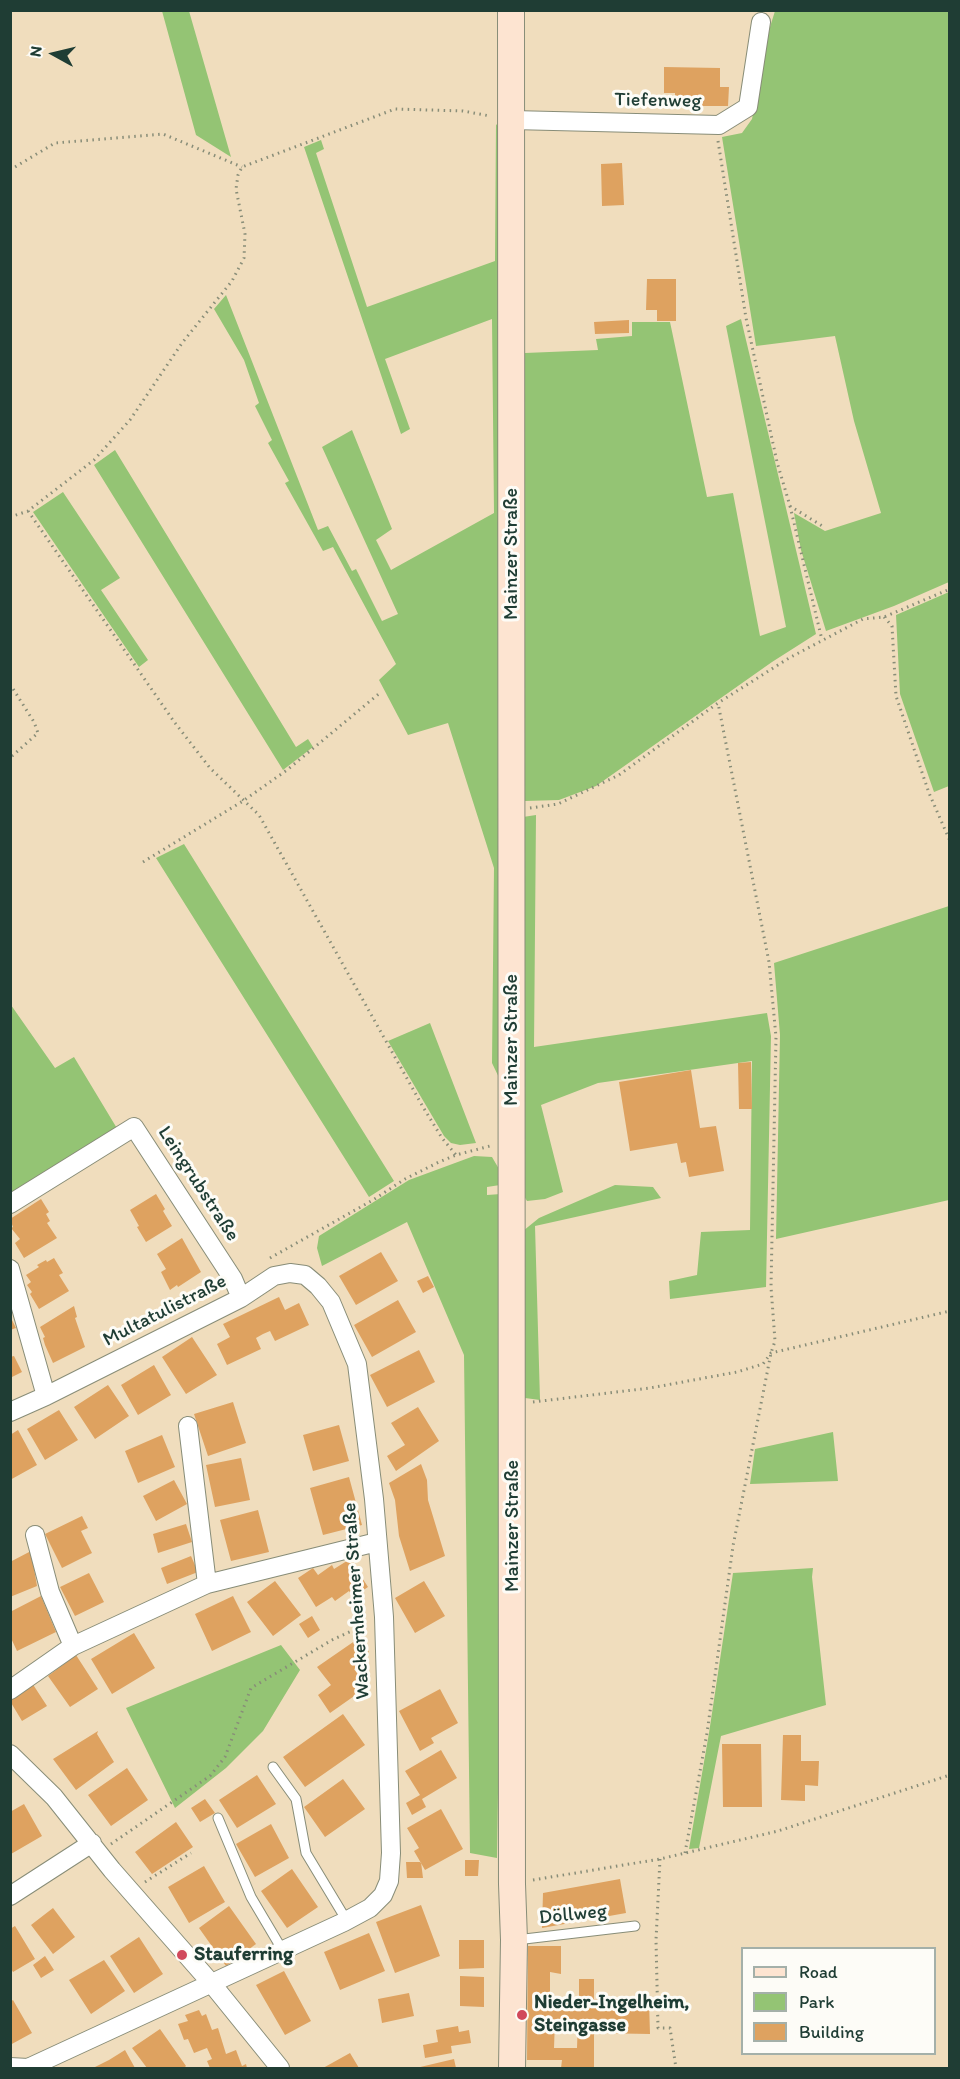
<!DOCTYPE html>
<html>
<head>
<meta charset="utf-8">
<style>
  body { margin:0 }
  #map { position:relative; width:960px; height:2079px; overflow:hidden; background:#f0ddbd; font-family:Itim,sans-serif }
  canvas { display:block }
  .frame { position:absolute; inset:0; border:12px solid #1f3d34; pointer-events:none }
  .legend { position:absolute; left:741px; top:1947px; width:195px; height:108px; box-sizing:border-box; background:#fdfcf7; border:2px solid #a4b0a9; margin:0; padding:8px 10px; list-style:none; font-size:18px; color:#1f3d34 }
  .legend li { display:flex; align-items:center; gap:12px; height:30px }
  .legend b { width:30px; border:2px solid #a4b0a9 }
  .north { position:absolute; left:24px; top:24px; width:60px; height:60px; -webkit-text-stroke:4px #fdfcf7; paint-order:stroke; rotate:278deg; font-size:16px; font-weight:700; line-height:24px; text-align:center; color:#1f3d34 }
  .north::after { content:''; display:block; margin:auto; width:21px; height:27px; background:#1f3d34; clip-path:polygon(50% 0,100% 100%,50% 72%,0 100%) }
</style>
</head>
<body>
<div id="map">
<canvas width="960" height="2079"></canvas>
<div class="frame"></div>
<ul class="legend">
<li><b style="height:8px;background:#fde4d1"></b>Road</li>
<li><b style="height:16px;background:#94c474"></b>Park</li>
<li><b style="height:16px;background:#dea260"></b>Building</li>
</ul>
<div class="north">N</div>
</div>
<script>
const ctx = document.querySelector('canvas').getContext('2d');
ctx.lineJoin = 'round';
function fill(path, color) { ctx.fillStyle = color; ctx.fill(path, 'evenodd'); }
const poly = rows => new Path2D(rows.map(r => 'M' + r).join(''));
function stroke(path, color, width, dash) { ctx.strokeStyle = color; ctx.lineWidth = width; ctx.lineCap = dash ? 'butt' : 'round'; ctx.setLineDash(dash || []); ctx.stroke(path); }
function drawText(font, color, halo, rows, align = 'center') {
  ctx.font = font + ' Itim,sans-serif'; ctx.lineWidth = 6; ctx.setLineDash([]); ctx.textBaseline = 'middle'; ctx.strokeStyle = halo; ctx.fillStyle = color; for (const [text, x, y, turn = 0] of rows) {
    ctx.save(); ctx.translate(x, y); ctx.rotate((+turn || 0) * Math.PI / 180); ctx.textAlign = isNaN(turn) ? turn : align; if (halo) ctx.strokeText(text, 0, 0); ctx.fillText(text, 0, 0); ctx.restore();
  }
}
fill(poly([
  [162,11,189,11,231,157,196,135],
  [775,11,949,11,949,582,894,606,826,631,801,550,794,513,825,531,881,513,854,421,835,336,756,346,722,137,742,133,752,119,770,27],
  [496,124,503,133,503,1086,492,1063,494,868,448,723,408,735,379,680,396,664,333,547,323,551,285,483,289,481,268,443,272,440,255,406,259,403,244,360,214,309,226,295,318,530,328,526,352,571,356,569,382,621,398,614,322,447,352,430,392,529,376,540,391,570,494,513,492,319,385,359,410,429,401,434,304,147,321,140,324,149,316,153,367,307,495,261],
  [741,319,816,634,772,662,596,786,559,800,525,801,525,353,598,350,596,339,632,336,632,322,670,322,707,497,733,493,760,636,786,627,726,326],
  [115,450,296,747,308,739,313,747,283,770,94,465],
  [63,492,120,578,101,590,148,660,139,667,33,512],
  [949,592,949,786,934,792,900,694,896,615],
  [536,815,534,1047,767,1013,771,1036,766,1287,670,1299,669,1281,697,1275,701,1232,750,1230,752,1061,598,1083,541,1105,563,1192,545,1199,527,1201,524,1196,523,817],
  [184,844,394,1181,369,1197,156,858],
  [949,906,949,1200,776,1239,780,1035,774,963],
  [11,1005,55,1068,74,1057,118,1130,11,1195],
  [430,1023,476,1143,460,1145,451,1143,444,1136,388,1041],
  [474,1156,492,1157,499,1169,500,1185,487,1187,487,1195,501,1194,504,1403,497,1858,470,1853,464,1355,407,1222,322,1266,317,1248,319,1236,409,1180],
  [615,1185,653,1187,661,1198,535,1226,540,1400,525,1398,523,1231,539,1218],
  [833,1432,838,1481,750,1484,755,1449],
  [813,1568,812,1577,826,1705,721,1736,699,1848,689,1849,709,1733,733,1573],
  [281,1645,300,1670,263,1731,226,1768,175,1808,126,1708]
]), '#94c474');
fill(poly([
  [664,67,720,68,720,87,729,87,728,106,675,106,675,93,664,93],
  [622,163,624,205,602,206,601,164],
  [647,279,676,279,676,321,657,321,657,310,646,310],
  [629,320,629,333,595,334,594,322],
  [751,1062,752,1109,739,1109,738,1063],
  [691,1070,700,1128,716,1126,724,1171,689,1177,686,1162,681,1163,677,1143,630,1151,619,1082],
  [156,1194,165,1209,163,1211,172,1226,146,1242,137,1227,139,1226,130,1210],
  [41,1199,49,1212,46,1214,50,1221,47,1223,57,1238,24,1258,15,1243,20,1239,11,1228,13,1227,10,1219],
  [182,1238,201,1272,178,1287,177,1285,170,1290,161,1272,166,1269,157,1254],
  [381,1252,398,1281,356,1305,339,1276],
  [54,1258,63,1273,59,1275,69,1291,39,1309,30,1294,32,1292,27,1285,31,1282,26,1275,39,1267,37,1265,46,1260,47,1262],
  [428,1276,434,1287,423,1293,417,1281],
  [279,1297,285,1310,299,1303,309,1325,275,1341,270,1331,263,1334,256,1338,261,1349,227,1365,217,1344,230,1337,223,1324],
  [398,1300,416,1332,372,1357,354,1325],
  [74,1306,77,1317,75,1318,85,1347,53,1363,45,1345,43,1338,45,1337,40,1327],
  [10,1316,16,1328,10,1330],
  [192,1337,217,1375,186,1394,162,1357],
  [419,1350,435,1382,387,1407,370,1375],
  [14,1356,22,1372,10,1378,10,1357],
  [154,1365,171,1395,138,1415,121,1385],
  [108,1385,129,1416,95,1439,74,1407],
  [233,1402,246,1443,208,1456,194,1414],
  [418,1407,439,1441,396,1471,387,1456,405,1445,391,1423],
  [59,1410,78,1440,45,1460,27,1429],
  [339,1425,349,1461,313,1471,303,1435],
  [18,1430,37,1465,10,1480,10,1435],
  [162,1435,175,1467,138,1483,125,1451],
  [241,1458,250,1500,215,1507,206,1465],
  [421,1464,427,1480,428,1500,445,1556,410,1571,399,1536,395,1500,389,1483],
  [349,1477,362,1525,323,1535,310,1488],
  [174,1480,187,1504,156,1521,143,1496],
  [258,1510,269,1552,231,1561,220,1520],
  [82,1516,88,1528,81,1531,92,1553,62,1568,45,1534],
  [186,1524,192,1542,158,1553,153,1534],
  [31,1551,37,1586,10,1597,10,1562],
  [191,1556,198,1572,167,1584,161,1568],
  [350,1559,368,1587,353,1597,349,1591,335,1601,332,1597,316,1607,298,1578,313,1568,318,1575,332,1565,334,1569],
  [89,1573,104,1602,75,1616,60,1587],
  [275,1581,301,1615,273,1636,247,1602],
  [424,1581,445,1616,415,1633,395,1598],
  [41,1596,56,1632,17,1651,10,1636,10,1612],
  [233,1596,251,1632,212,1651,195,1614],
  [312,1616,320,1630,308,1638,299,1624],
  [134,1633,155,1668,112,1694,91,1659],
  [359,1638,369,1652,358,1659,361,1664,354,1669,367,1687,330,1713,318,1695,331,1685,317,1667],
  [76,1655,98,1689,70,1707,48,1676],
  [32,1683,47,1706,22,1721,10,1701,10,1697],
  [440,1689,458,1723,431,1738,434,1743,420,1751,399,1711],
  [343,1714,365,1745,305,1787,283,1757],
  [98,1731,97,1734,114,1762,76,1790,53,1759],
  [783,1735,801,1735,801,1761,819,1761,818,1786,805,1785,805,1801,781,1800],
  [722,1744,761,1744,762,1807,723,1807],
  [441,1750,457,1778,422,1799,426,1807,412,1815,406,1803,420,1795,405,1771],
  [127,1768,148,1800,111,1826,88,1795],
  [257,1775,276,1804,237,1828,219,1800],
  [343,1779,365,1809,325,1837,304,1807],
  [205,1799,215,1813,200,1822,191,1808],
  [24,1804,42,1836,11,1854,10,1812],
  [441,1809,463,1849,425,1870,414,1851,419,1848,407,1828],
  [176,1822,193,1847,152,1874,135,1852],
  [271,1824,289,1858,255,1877,236,1844],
  [465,1860,479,1860,478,1876,465,1876],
  [406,1862,421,1862,423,1878,407,1878],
  [204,1866,225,1902,189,1923,168,1887],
  [292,1869,318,1907,287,1928,261,1891],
  [620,1879,626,1913,542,1928,543,1893],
  [421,1905,440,1956,395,1973,376,1922],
  [229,1906,256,1944,226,1966,199,1928],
  [53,1908,75,1937,53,1954,31,1925],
  [15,1926,35,1959,13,1972,10,1967,10,1929],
  [369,1933,385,1971,340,1990,324,1952],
  [139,1937,163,1974,134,1993,110,1956],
  [459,1940,484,1940,484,1968,459,1969],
  [528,1946,561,1946,561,1974,550,1972,550,2003,579,2003,579,1979,594,1979,594,1999,649,2000,650,2034,594,2033,594,2068,561,2068,562,2060,527,2060],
  [555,2020,578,2020,577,2048,554,2048],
  [45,1956,54,1970,41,1978,33,1965],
  [104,1960,125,1991,91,2014,69,1980],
  [284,1971,311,2021,285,2035,256,1985],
  [460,1976,484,1977,484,2007,460,2006],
  [409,1993,414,2016,382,2023,378,1999],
  [13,2000,32,2033,10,2045,10,2002],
  [199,2010,202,2016,206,2014,212,2030,218,2028,226,2054,236,2050,242,2066,246,2064,247,2068,210,2068,207,2061,212,2059,207,2048,194,2053,188,2039,184,2040,178,2024,188,2021,185,2015],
  [458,2026,459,2032,469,2030,471,2043,451,2046,452,2053,425,2058,423,2045,438,2042,436,2030],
  [160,2029,186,2066,184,2068,147,2068,132,2048],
  [125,2050,135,2068,93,2068,109,2060],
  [350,2053,359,2068,323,2068],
  [454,2059,456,2068,416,2068]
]), '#dea260');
const service = poly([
  [273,1767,296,1799,306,1853,347,1921],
  [218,1818,251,1897,283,1951],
  [516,1940,635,1926]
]);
const minor = poly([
  [512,120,719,125,748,107,761,22],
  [10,1204,134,1127,233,1279,241,1298],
  [10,1269,46,1396],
  [10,1412,46,1396,241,1298,274,1276,290,1273,305,1275,318,1286,331,1302,357,1364,374,1499,384,1617,391,1853,389,1881,383,1895,370,1908,344,1922,28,2068,10,2067],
  [188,1426,207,1584],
  [35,1535,50,1592,73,1646],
  [10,1690,73,1646,207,1584,377,1542],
  [10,1754,54,1797,112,1870,212,1984,280,2068],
  [10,1896,92,1843]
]);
const secondary = poly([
  [511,10,512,1884,514,1940,512,2068]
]);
stroke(service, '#888d78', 11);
stroke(minor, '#888d78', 20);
stroke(secondary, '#888d78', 28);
stroke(poly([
  [718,141,746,318,777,462,790,506,824,527],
  [10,170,55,143,163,134,242,167],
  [790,506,822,640],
  [28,511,175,723,210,768,259,815,423,1107,442,1138,456,1155],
  [10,517,28,511,94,460,130,420,182,343,232,281,244,258,245,234,236,189,238,175,242,167,395,109,463,111,490,116],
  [884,617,892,626,896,696,929,793,950,841],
  [10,684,34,722,38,733,10,758],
  [530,808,558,804,619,775,718,703,789,658,863,619,884,617,950,589],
  [143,862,243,801,287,770,381,692],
  [270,1258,373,1200,405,1179,439,1162,456,1155,490,1146],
  [533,1402,650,1388,737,1372,763,1364,771,1353,950,1311],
  [111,1844,210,1776,225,1757,251,1688,332,1640,367,1624],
  [685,1853,707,1733,733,1546,771,1353,775,1341,771,1287,776,1037,769,962,718,703],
  [660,1859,656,1940,658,2028,670,2028,676,2068],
  [533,1880,660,1859,778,1831,950,1775],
  [145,1882,191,1853]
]), '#888d78', 3, [1.5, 4.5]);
stroke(service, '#fff', 9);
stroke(minor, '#fff', 18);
stroke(secondary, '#fde4d1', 26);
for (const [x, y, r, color] of [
  [182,1955,6,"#d1495b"],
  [522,2015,6,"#d1495b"]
]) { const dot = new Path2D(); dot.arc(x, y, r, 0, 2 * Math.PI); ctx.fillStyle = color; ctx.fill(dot); stroke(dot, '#fdfcf7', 2); }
drawText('20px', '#1f3d34', '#fdfcf7', [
  ["Tiefenweg",658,101,1],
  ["Mainzer Straße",512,554,-90],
  ["Mainzer Straße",512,1040,-90],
  ["Leingrubstraße",198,1184,57],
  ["Multatulistraße",165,1311,-27],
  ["Mainzer Straße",513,1526,-90],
  ["Wackernheimer Straße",357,1601,-94],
  ["Döllweg",573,1915,-6]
]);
drawText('bold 20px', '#1f3d34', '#fdfcf7', [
  ["Stauferring",194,1955],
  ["Nieder-Ingelheim,",534,2003],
  ["Steingasse",534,2026]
], 'left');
</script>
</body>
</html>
